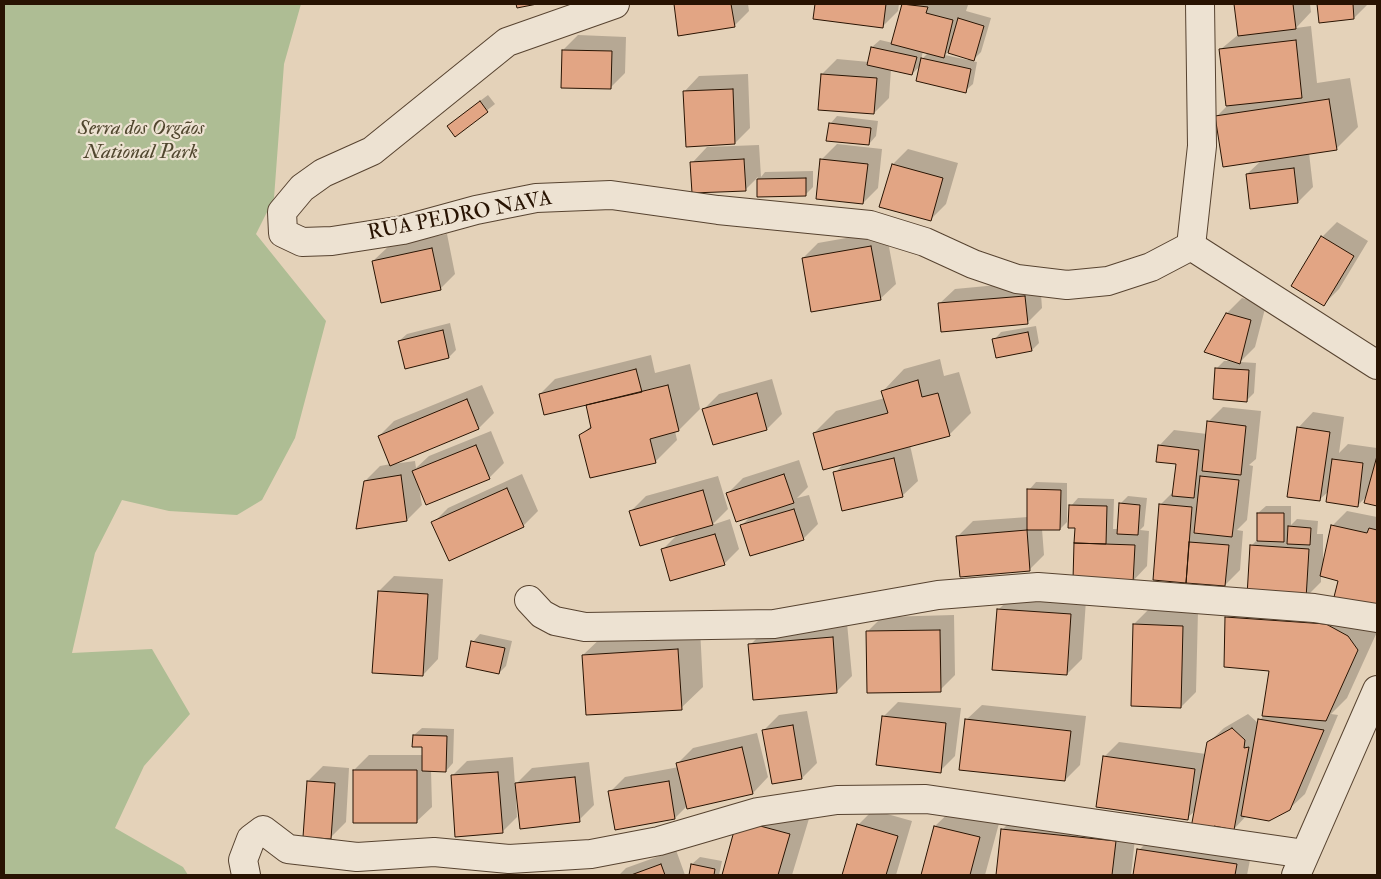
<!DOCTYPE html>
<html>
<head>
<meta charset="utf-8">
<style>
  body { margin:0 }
  #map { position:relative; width:1381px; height:879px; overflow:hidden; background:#e4d2b9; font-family:"IM FELL Double Pica",serif }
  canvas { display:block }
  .frame { position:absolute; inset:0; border:5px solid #281302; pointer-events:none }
</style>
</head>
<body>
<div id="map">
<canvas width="1381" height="879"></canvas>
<div class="frame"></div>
</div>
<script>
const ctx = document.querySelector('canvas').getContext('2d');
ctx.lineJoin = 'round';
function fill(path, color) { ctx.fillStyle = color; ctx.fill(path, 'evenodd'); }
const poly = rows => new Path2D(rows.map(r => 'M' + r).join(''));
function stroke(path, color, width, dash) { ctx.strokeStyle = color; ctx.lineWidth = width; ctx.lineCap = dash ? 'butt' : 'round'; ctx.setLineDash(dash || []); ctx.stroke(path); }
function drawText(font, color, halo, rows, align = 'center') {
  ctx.font = font + ' "IM FELL Double Pica",serif'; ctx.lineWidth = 4.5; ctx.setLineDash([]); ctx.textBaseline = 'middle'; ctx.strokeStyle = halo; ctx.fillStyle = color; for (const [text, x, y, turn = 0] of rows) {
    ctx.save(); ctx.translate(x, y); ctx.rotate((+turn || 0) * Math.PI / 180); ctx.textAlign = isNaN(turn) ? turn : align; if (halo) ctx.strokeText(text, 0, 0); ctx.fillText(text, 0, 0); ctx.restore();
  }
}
fill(poly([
  [4,4,301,4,284,64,274,198,256,234,326,321,295,438,262,500,237,515,169,511,122,500,95,553,72,653,152,649,190,714,144,766,115,828,183,867,188,875,4,875]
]), '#aebd94');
fill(poly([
  [675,4,748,4,749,11,734,26,679,35],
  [816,4,899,4,898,11,883,26,814,17],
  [903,4,961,4,968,5,966,11,991,18,981,52,972,61,977,62,973,84,965,91,921,65,912,74,891,69,889,98,874,113,822,74,837,59,869,62,872,47,880,40,893,43],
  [923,51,928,53,921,60],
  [948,52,968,58,968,60,945,55],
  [1235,4,1310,4,1311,12,1296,28,1311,26,1317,83,1350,78,1358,127,1336,149,1309,153,1313,187,1298,202,1251,208,1247,174,1262,160,1216,117,1227,106,1221,49,1239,34],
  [1319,4,1368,4,1354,18,1321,21],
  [578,35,626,37,625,73,610,88,563,50],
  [748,74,750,128,735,143,684,92,699,76],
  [488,95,495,104,456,135,456,119],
  [837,116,878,121,876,136,869,144,830,124],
  [837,144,882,149,878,188,863,203,822,159],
  [759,145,761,177,765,172,813,171,813,187,806,194,758,196,758,177,745,190,692,163,707,147],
  [908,149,958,163,946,204,931,219,893,164],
  [1337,222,1368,241,1339,289,1324,304,1322,237],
  [886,231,896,284,880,299,803,258,818,243],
  [447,234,455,274,440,289,373,261,389,246],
  [1040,281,1042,308,1027,323,939,304,955,289],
  [1242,298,1266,305,1255,347,1240,362,1256,363,1254,393,1247,400,1217,368,1224,361,1233,361,1227,313],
  [450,323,456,350,449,357,399,341,407,334],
  [1036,326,1039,343,1032,350,994,340,1001,332],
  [651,355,655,373,690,364,700,409,679,430,675,431,677,440,655,462,581,435,592,425,590,403,540,394,555,379],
  [940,359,944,376,959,372,971,413,949,435,910,445,918,481,902,496,835,473,845,462,814,433,836,411,885,398,883,391,904,369],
  [772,379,782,414,767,429,704,409,719,394],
  [482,385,494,413,479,428,393,464,415,461,416,468,429,456,491,431,504,463,489,478,419,488,422,505,407,520,365,481,380,466,391,464,379,436,394,421],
  [1223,407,1261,411,1256,459,1249,465,1253,466,1247,520,1237,530,1243,531,1240,570,1225,585,1154,579,1160,505,1174,491,1177,463,1159,446,1174,430,1207,434,1208,422],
  [1313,412,1344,417,1339,453,1348,444,1377,448,1377,505,1365,502,1367,496,1358,505,1329,491,1319,500,1298,428],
  [799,460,808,487,797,498,809,495,818,524,803,539,742,525,751,516,728,493,743,478],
  [522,474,538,511,523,526,449,559,433,523,448,508],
  [718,476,728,509,712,525,730,519,739,549,724,564,663,549,678,534,631,511,646,496],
  [1036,482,1067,483,1067,522,1060,529,1042,529,1044,555,1029,570,958,536,973,521,1028,517,1029,490],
  [1128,496,1147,498,1144,526,1140,530,1149,531,1147,566,1132,582,1074,579,1076,527,1071,506,1078,498,1114,499,1113,529,1119,529,1120,504],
  [1266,506,1291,506,1291,525,1297,519,1318,521,1317,534,1323,534,1323,568,1332,526,1347,511,1377,517,1377,605,1339,580,1321,575,1321,582,1303,600,1377,625,1377,632,1347,698,1331,714,1338,715,1305,794,1289,809,1247,815,1234,829,1195,811,1187,818,1104,757,1119,742,1206,754,1208,743,1224,728,1248,714,1258,723,1264,715,1270,670,1226,618,1248,596,1251,546,1258,539,1258,513],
  [394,576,443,579,438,659,423,675,379,591],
  [1013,595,1086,600,1082,659,1067,674,998,610],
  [1149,609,1198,611,1196,692,1181,707,1134,624],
  [954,615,955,675,940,690,867,632,882,617],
  [847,623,852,676,837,691,750,645,765,630],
  [700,628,703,687,681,708,583,655,605,634],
  [480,634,512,641,506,666,499,673,473,642],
  [898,702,961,708,955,756,940,771,883,717],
  [982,705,1086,716,1080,765,1065,780,966,720],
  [807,711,817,763,802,778,764,730,779,715],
  [422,728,454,729,453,763,446,771,431,770,432,807,416,822,354,770,369,755,423,755,423,746,414,735],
  [757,733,768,777,753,793,688,805,675,818,610,792,625,777,679,767,678,763,693,748],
  [513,757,515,785,532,768,589,762,594,805,579,820,516,799,517,817,502,832,452,776,467,761],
  [323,766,349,768,346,822,331,837,308,781],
  [957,805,1001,816,985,875,922,875,935,826],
  [1024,808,1137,820,1131,875,997,875,1002,830],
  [873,810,912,821,896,875,843,875,858,825],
  [811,812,792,875,723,875,735,832],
  [1154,835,1252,850,1247,875,1135,875,1139,850],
  [676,850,685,875,619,875,626,868],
  [700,857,722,861,719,875,690,875,692,864]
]), '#0003');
const building = poly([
  [516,4,537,4,517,8,516,4],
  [674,4,731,4,735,27,678,36,674,4],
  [815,4,886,4,883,28,813,19,815,4],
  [902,4,928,7,926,13,953,20,944,58,891,44,902,4],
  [1234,4,1293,4,1296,29,1238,36,1234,4],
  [1317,4,1353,4,1354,19,1319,23,1317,4],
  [958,18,984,26,974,61,948,53,958,18],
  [1296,40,1302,98,1226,106,1219,49,1296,40],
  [871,47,917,57,912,75,867,65,871,47],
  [562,50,612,51,611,89,561,88,562,50],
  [921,58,971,69,966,93,916,81,921,58],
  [821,74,877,78,874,114,818,110,821,74],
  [733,89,735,144,686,147,683,91,733,89],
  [1329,99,1337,150,1223,167,1215,116,1329,99],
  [480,101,488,112,455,137,447,126,480,101],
  [829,123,871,128,869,145,826,141,829,123],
  [744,159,746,191,692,193,690,162,744,159],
  [820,159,868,164,863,204,816,199,820,159],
  [892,164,943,178,931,221,879,207,892,164],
  [1294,168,1298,203,1250,209,1246,174,1294,168],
  [806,178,806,196,757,197,757,179,806,178],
  [1321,236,1354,256,1324,306,1291,286,1321,236],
  [871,246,881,300,811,312,802,258,871,246],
  [432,248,441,290,381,303,372,261,432,248],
  [1025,296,1028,324,941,332,938,303,1025,296],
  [1226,313,1251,320,1240,364,1204,352,1226,313],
  [443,330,449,358,405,369,398,341,443,330],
  [1028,332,1032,351,996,358,992,339,1028,332],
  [1215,368,1249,370,1247,402,1213,399,1215,368],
  [636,369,642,392,544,415,539,394,636,369],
  [918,380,922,397,938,393,950,436,823,470,813,433,888,413,881,391,918,380],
  [668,385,679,431,650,439,656,463,590,478,579,435,591,428,586,405,668,385],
  [757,393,767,430,713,445,702,409,757,393],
  [467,399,479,429,390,466,378,436,467,399],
  [1207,421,1246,426,1241,475,1202,471,1207,421],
  [1297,427,1330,432,1320,501,1287,497,1297,427],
  [476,445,490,479,426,505,412,471,476,445],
  [1158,445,1199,450,1194,498,1172,496,1176,464,1156,462,1158,445],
  [1377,456,1377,506,1364,503,1377,456],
  [894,458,903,497,842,511,833,472,894,458],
  [1332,459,1363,463,1358,507,1326,502,1332,459],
  [784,474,794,503,736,522,726,493,784,474],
  [401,475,407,521,356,529,364,481,401,475],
  [1200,476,1239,480,1232,537,1194,533,1200,476],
  [507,488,524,527,449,561,431,522,507,488],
  [1027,489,1061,490,1060,530,1027,530,1027,489],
  [703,490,713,525,640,546,629,511,703,490],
  [1119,503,1140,505,1138,535,1117,534,1119,503],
  [1159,504,1192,507,1186,583,1153,580,1159,504],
  [1069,505,1107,506,1106,544,1074,543,1075,528,1068,528,1069,505],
  [794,509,804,540,750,556,740,525,794,509],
  [1257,513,1284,513,1284,542,1257,541,1257,513],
  [1331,525,1367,533,1369,528,1377,530,1377,606,1334,597,1338,581,1320,576,1331,525],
  [1288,526,1311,528,1310,545,1287,544,1288,526],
  [1027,530,1030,571,960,577,956,536,1027,530],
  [715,534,725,565,670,581,661,549,715,534],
  [1189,542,1229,545,1225,586,1186,583,1189,542],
  [1074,543,1135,545,1133,583,1073,580,1074,543],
  [1250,545,1309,549,1306,599,1247,596,1250,545],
  [378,591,428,594,423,676,372,673,378,591],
  [997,609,1071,614,1067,675,992,670,997,609],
  [1225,617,1326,624,1348,636,1358,650,1326,721,1262,716,1269,671,1224,667,1225,617],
  [1133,624,1183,626,1181,708,1131,706,1133,624],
  [940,630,941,692,867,693,866,631,940,630],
  [833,637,837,693,753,700,748,644,833,637],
  [471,641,505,648,499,674,466,667,471,641],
  [678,649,682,710,586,715,582,655,678,649],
  [882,716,946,723,941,773,876,765,882,716],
  [965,719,1071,731,1065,781,959,770,965,719],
  [1258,719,1324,730,1290,810,1269,821,1241,816,1258,719],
  [793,725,802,779,772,784,762,730,793,725],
  [1232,728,1245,740,1244,748,1249,747,1234,830,1214,826,1212,829,1191,828,1207,742,1232,728],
  [413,735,447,736,446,772,422,771,422,747,412,747,413,735],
  [742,747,753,794,687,809,676,763,742,747],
  [1103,756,1195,769,1188,820,1096,807,1103,756],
  [353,770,417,770,417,823,353,823,353,770],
  [498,772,503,833,455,837,451,775,498,772],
  [575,777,580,822,520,829,515,783,575,777],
  [307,781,335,783,331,839,303,837,307,781],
  [669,781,675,819,615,830,608,791,669,781],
  [749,823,790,834,778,875,722,875,734,831,749,823],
  [857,824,898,836,886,875,842,875,857,824],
  [934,826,980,837,970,875,921,875,934,826],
  [1001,829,1116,841,1112,875,996,875,1001,829],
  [1137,849,1237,864,1235,875,1133,875,1137,849],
  [661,864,665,875,631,875,661,864],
  [691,864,715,869,714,875,689,875,691,864]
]);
fill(building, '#e2a584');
stroke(building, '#281302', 1);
const minor = poly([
  [615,4,507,42,372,151,323,173,302,188,282,212,283,233,302,242,332,241,403,230,476,210,536,198,611,195,718,210,870,225,925,242,973,264,1017,279,1067,285,1108,281,1151,267,1191,246],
  [1191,246,1202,146,1200,4],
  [1191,246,1377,365],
  [529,600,542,614,555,621,585,627,774,624,938,595,1038,587,1314,608,1377,618],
  [246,875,243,860,251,839,263,830,288,849,357,857,434,852,509,859,591,854,659,841,758,812,837,800,926,799,1305,854],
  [1296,875,1377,690]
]);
stroke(minor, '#574330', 30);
stroke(minor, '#ede2d2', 28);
drawText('italic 21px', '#50462e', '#ede2d2', [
  ["Serra dos Orgãos",141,129],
  ["National Park",141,153]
]);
drawText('21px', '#281302', '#ede2d2', [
  ["RUA PEDRO NAVA",460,217,-11]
]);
</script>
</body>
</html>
